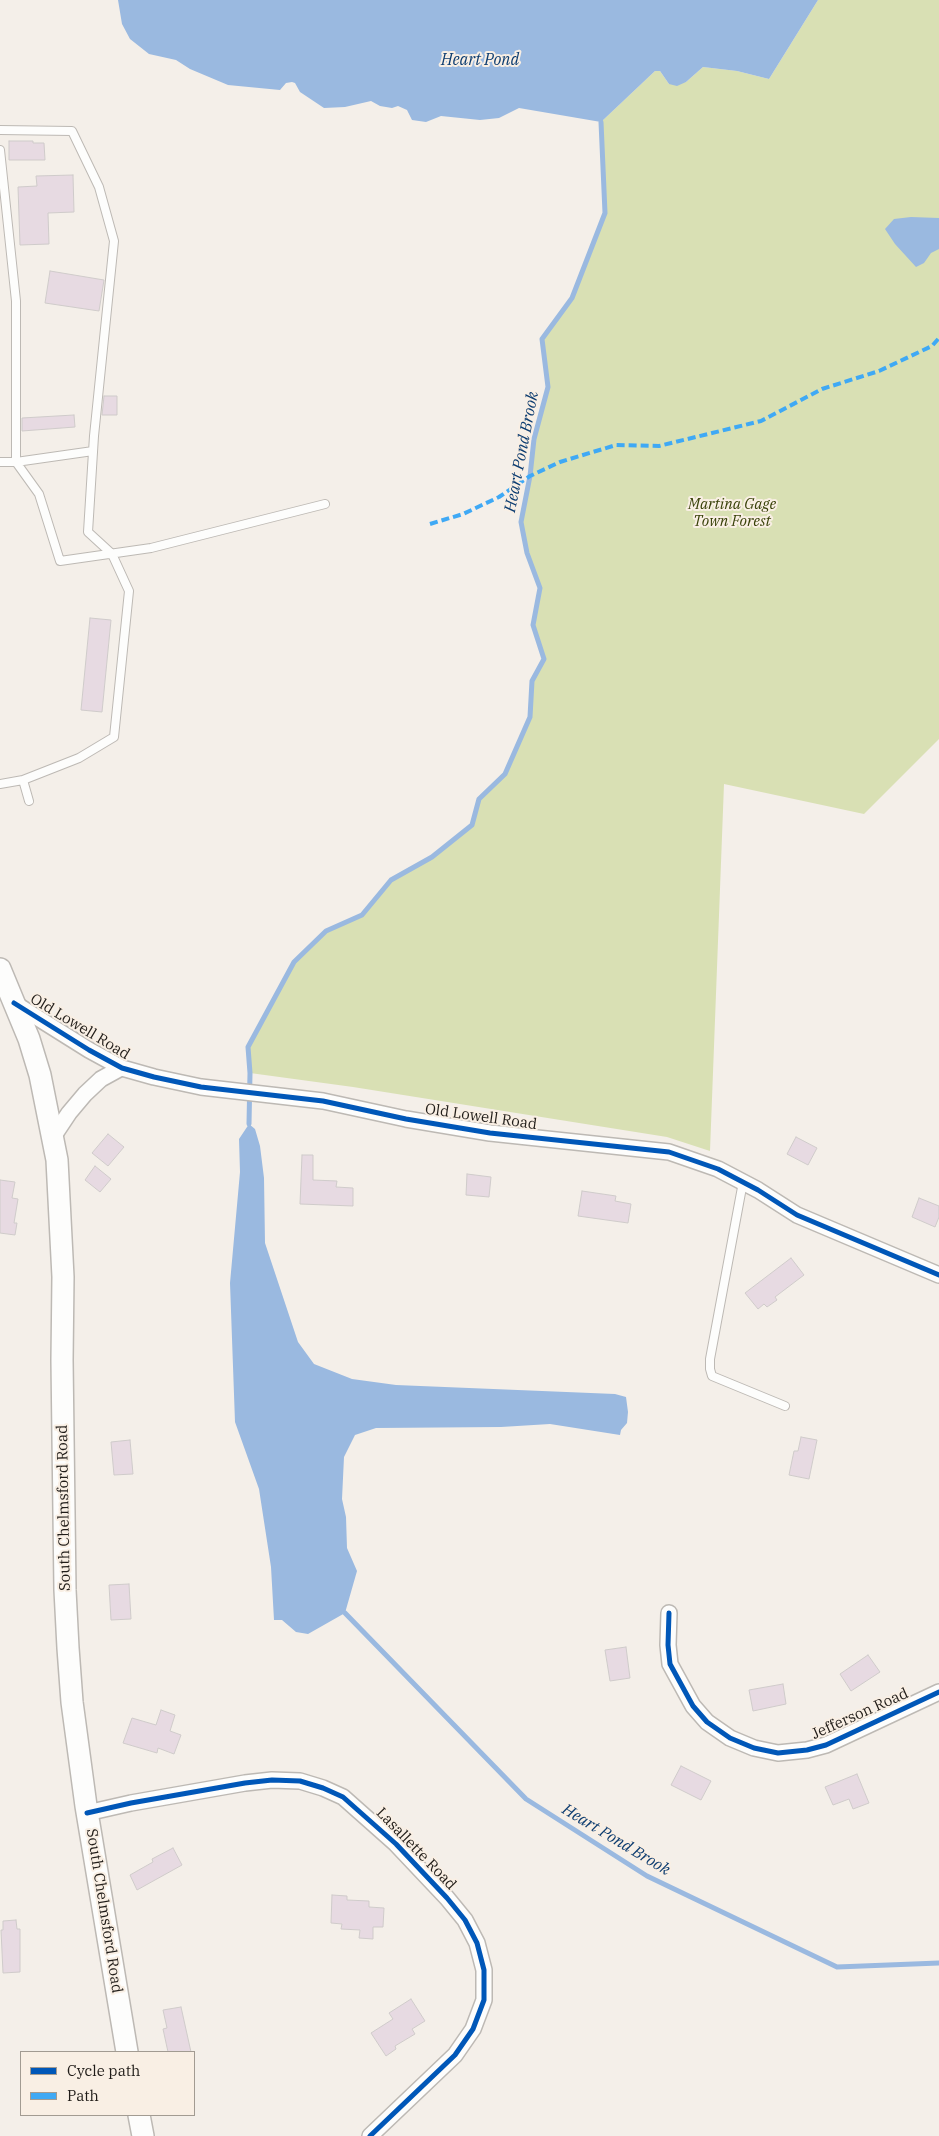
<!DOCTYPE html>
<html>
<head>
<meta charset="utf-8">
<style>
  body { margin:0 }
  #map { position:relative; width:939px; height:2136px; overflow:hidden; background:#f4efe9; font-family:"IBM Plex Serif",serif }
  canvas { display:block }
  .legend { position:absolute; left:20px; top:2051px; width:175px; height:65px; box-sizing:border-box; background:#f9efe4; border:1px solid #a29b92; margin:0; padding:6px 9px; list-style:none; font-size:15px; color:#201c18 }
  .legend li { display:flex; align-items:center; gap:10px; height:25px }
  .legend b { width:25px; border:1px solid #a29b92 }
</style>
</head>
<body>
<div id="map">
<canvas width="939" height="2136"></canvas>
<ul class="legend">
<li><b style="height:6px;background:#0057b8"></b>Cycle path</li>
<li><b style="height:6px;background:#3fa9f5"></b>Path</li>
</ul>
</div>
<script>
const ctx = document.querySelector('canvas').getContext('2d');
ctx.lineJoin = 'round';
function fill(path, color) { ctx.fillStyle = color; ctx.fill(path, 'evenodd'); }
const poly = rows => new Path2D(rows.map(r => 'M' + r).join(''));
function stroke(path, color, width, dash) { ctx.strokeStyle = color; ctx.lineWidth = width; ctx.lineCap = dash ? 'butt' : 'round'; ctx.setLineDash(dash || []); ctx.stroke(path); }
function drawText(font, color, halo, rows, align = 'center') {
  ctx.font = font + ' "IBM Plex Serif",serif'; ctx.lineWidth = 4; ctx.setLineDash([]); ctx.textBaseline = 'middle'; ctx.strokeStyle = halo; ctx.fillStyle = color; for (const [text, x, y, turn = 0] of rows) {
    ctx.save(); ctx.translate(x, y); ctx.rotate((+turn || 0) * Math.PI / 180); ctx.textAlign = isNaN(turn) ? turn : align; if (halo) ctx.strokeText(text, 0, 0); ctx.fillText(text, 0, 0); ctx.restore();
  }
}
fill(poly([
  [818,0,939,0,939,739,864,814,724,784,710,1151,667,1137,353,1087,250,1073,248,1047,294,962,326,931,362,915,391,880,432,857,472,825,479,799,505,774,530,717,532,681,544,659,533,625,540,588,527,553,521,522,530,476,534,439,548,387,542,339,572,298,605,213,601,122,655,71,660,71,669,84,686,82,703,67,737,71,769,79]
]), '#d9e0b4');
fill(poly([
  [118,0,818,0,769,79,737,71,703,67,686,82,677,86,669,84,660,71,655,71,601,122,519,108,499,118,480,120,441,116,426,122,412,120,407,110,398,106,392,108,380,106,371,101,345,107,324,108,300,92,295,83,292,82,286,83,280,90,228,85,190,69,176,60,149,54,130,39,122,24],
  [911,217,939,218,939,249,931,253,924,263,916,267,895,244,885,229,894,219],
  [249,1124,255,1129,260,1146,264,1178,265,1243,298,1342,314,1364,352,1379,396,1385,615,1394,626,1397,628,1412,627,1423,621,1430,620,1435,550,1424,501,1427,376,1428,355,1435,344,1457,342,1499,346,1517,347,1548,357,1571,345,1613,308,1634,296,1632,282,1620,274,1620,271,1567,259,1489,235,1422,230,1283,240,1172,239,1139]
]), '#9ab9e0');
stroke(poly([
  [249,1124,250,1073,248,1047,294,962,326,931,362,915,391,880,432,857,472,825,479,799,505,774,530,717,532,681,544,659,533,625,540,588,527,553,521,522,530,476,534,439,548,387,542,339,572,298,605,213,601,122],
  [345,1613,526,1799,647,1876,837,1967,939,1963]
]), '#9ab9e0', 5);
const building = poly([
  [9,141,33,141,33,143,44,143,45,160,9,160,9,141],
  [73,175,74,212,48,213,49,244,20,245,18,187,37,186,36,176,73,175],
  [50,271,104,280,99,311,45,303,50,271],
  [104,396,117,396,117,415,102,415,104,396],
  [74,415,75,427,22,431,22,418,74,415],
  [90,618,111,620,102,712,81,710,90,618],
  [108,1134,124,1147,108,1166,92,1153,108,1134],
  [796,1137,817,1148,808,1165,787,1154,796,1137],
  [302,1155,313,1155,313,1180,337,1181,336,1187,353,1188,353,1206,300,1204,302,1155],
  [95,1166,111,1179,100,1192,85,1180,95,1166],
  [467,1174,491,1177,489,1197,466,1195,467,1174],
  [0,1180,15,1182,12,1198,18,1199,14,1223,17,1223,15,1235,0,1233,0,1180],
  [582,1191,616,1196,615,1201,631,1204,628,1223,578,1216,582,1191],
  [919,1198,939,1206,939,1217,935,1227,912,1217,919,1198],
  [791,1258,804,1275,775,1297,777,1300,767,1307,764,1304,758,1309,745,1293,791,1258],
  [801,1437,817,1440,809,1479,789,1475,794,1451,798,1451,801,1437],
  [130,1440,133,1474,114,1475,111,1442,130,1440],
  [129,1584,131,1619,111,1620,109,1585,129,1584],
  [626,1647,630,1678,610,1681,605,1650,626,1647],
  [868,1655,880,1672,851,1691,840,1674,868,1655],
  [783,1684,786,1704,753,1711,749,1690,783,1684],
  [161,1710,175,1715,170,1731,181,1735,174,1754,158,1748,157,1753,123,1743,132,1718,156,1725,161,1710],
  [681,1766,711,1781,701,1800,671,1785,681,1766],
  [857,1774,869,1803,853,1809,849,1799,833,1805,825,1787,857,1774],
  [173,1848,182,1865,137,1890,130,1875,153,1862,152,1859,173,1848],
  [332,1895,347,1896,347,1900,369,1901,369,1907,384,1908,383,1927,373,1927,373,1939,359,1938,360,1930,341,1929,342,1924,331,1923,332,1895],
  [16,1920,17,1929,20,1929,20,1972,3,1973,1,1930,3,1930,3,1921,16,1920],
  [411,1999,425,2021,412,2029,415,2034,395,2046,396,2049,386,2056,371,2033,393,2019,389,2013,411,1999],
  [181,2007,191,2052,168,2052,163,2029,167,2028,163,2010,181,2007]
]);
fill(building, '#e7dae2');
stroke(building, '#cfcbca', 1);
const lane = poly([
  [0,130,72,131,99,187,114,241,94,436,88,532,112,554,129,591,114,737,79,758,23,780,0,784],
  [0,150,16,301,16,462,0,462],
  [93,451,16,462,39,494,60,561,151,548,325,504],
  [23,780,29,801],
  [743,1182,710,1359,710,1369,712,1376,785,1406]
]);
const street = poly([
  [14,1003,89,1050,122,1068,154,1077,201,1087,323,1101,406,1119,490,1133,669,1152,718,1169,758,1190,797,1215,939,1275],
  [53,1137,69,1113,85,1094,101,1079,121,1068],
  [669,1613,668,1645,670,1664,693,1706,707,1722,730,1738,754,1748,778,1753,807,1750,826,1745,939,1692],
  [87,1813,131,1803,245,1783,272,1780,300,1781,323,1788,343,1797,396,1844,447,1898,465,1920,477,1943,484,1970,484,2000,473,2029,455,2055,370,2136]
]);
const secondary = poly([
  [0,969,29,1039,40,1075,57,1160,63,1277,62,1360,65,1590,68,1648,72,1702,86,1806,127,2052],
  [139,2115,143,2136]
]);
stroke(lane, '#bdb9b4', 10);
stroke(street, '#bdb9b4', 18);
stroke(secondary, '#bdb9b4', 24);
stroke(lane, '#fdfdfc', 8);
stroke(street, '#fdfdfc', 15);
stroke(secondary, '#fdfdfc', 21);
stroke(poly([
  [430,524,463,514,499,497,530,476,560,462,616,445,659,446,761,421,822,389,879,371,932,346,939,338]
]), '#3fa9f5', 4, [8, 4]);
stroke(poly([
  [14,1003,89,1050,122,1068,154,1077,201,1087,323,1101,406,1119,490,1133,669,1152,718,1169,758,1190,797,1215,939,1275],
  [669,1613,668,1645,670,1664,693,1706,707,1722,730,1738,754,1748,778,1753,807,1750,826,1745,939,1692],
  [87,1813,131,1803,245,1783,272,1780,300,1781,323,1788,343,1797,396,1844,447,1898,465,1920,477,1943,484,1970,484,2000,473,2029,455,2055,370,2136]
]), '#0057b8', 5);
drawText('italic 15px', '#374007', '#f9efe4', [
  ["Martina Gage",732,505],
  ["Town Forest",732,522]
]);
drawText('15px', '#201c18', '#f9efe4', [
  ["Old Lowell Road",80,1027,31],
  ["Old Lowell Road",481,1117,8],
  ["South Chelmsford Road",64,1508,-91],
  ["Jefferson Road",860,1714,-24],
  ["Lasallette Road",416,1849,46],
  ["South Chelmsford Road",104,1911,81]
]);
drawText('italic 16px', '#0c3c70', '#f9efe4', [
  ["Heart Pond",480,60],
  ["Heart Pond Brook",522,452,-79],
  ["Heart Pond Brook",616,1840,31]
]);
</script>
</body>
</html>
